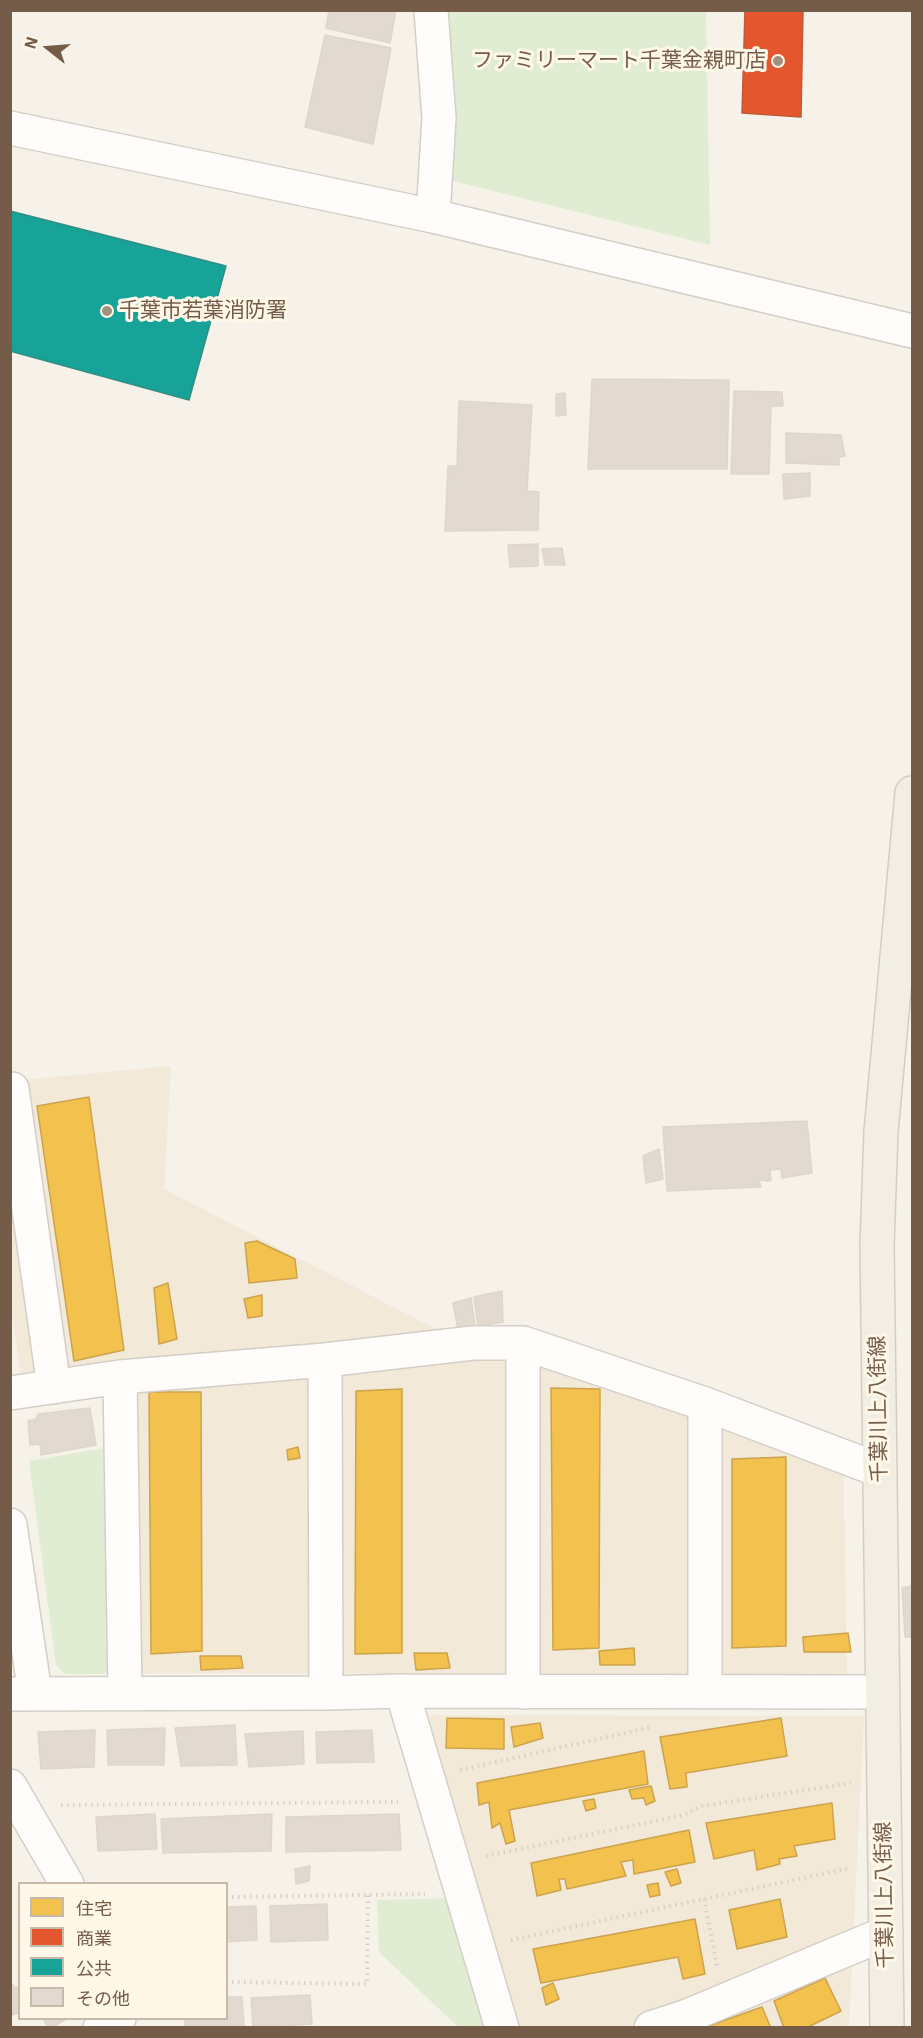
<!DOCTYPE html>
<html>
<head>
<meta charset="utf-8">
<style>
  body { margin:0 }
  #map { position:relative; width:923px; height:2038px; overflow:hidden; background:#f6f2e9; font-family:"IBM Plex Sans","Noto Sans JP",sans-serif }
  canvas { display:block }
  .frame { position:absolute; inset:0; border:12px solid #745c49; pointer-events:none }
  .legend { position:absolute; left:18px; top:1882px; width:210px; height:138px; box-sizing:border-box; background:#fff8e9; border:2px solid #c7baa9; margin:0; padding:8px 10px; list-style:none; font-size:18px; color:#745c49 }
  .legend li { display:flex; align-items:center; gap:12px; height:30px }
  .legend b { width:30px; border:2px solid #c7baa9 }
  .north { position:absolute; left:18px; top:18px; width:60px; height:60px; -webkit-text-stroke:4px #fff8e9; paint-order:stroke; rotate:287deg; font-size:16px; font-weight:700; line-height:24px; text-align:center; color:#745c49 }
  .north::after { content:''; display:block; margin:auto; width:21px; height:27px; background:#745c49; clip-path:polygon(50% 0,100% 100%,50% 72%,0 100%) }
</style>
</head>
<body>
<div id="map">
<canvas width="923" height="2038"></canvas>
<div class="frame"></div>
<ul class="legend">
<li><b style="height:16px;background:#f2c14e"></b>住宅</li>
<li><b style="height:16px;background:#e4572e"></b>商業</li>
<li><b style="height:16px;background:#17a398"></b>公共</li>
<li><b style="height:16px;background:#e2dad0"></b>その他</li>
</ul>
<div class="north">N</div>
</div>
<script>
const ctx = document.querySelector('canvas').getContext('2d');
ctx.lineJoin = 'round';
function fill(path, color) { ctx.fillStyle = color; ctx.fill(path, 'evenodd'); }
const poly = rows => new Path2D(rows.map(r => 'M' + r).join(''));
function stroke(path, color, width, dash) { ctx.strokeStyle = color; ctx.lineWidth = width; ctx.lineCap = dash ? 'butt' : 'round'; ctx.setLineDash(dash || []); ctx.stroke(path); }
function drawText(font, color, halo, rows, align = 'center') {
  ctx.font = font + ' "IBM Plex Sans","Noto Sans JP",sans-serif'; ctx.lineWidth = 6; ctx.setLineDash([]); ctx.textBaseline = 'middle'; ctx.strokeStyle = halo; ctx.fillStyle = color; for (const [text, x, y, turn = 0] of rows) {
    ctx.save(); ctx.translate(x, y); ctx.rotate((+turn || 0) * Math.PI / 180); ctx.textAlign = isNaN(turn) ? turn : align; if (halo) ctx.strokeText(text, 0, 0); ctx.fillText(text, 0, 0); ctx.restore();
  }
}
fill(poly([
  [171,1066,164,1189,442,1332,843,1440,847,1674,131,1673,128,1369,22,1381,10,1300,10,1081],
  [428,1715,864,1716,849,2027,512,2027]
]), '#f2e9d9');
fill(poly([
  [441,11,706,11,710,245,453,181],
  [116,1446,114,1657,105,1674,64,1674,56,1665,29,1461],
  [455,1898,492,2027,458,2027,379,1952,377,1900]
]), '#e0edd3');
const homes = poly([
  [89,1097,124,1350,74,1361,37,1106,89,1097],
  [257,1241,295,1259,297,1278,249,1283,245,1243,257,1241],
  [168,1283,177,1339,159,1344,154,1288,168,1283],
  [262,1295,262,1316,248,1318,244,1299,262,1295],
  [551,1388,600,1389,599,1648,553,1650,551,1388],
  [402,1389,402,1653,355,1654,356,1391,402,1389],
  [149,1392,201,1392,202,1651,151,1654,149,1392],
  [298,1447,300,1458,288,1460,287,1450,298,1447],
  [786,1457,786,1646,732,1648,732,1459,786,1457],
  [848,1633,851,1652,804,1652,803,1637,848,1633],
  [634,1648,635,1665,600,1665,599,1651,634,1648],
  [414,1653,447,1653,450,1668,416,1670,414,1653],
  [200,1656,241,1656,243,1668,201,1670,200,1656],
  [447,1718,504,1719,504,1749,446,1748,447,1718],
  [781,1718,787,1756,686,1773,687,1787,670,1789,660,1737,781,1718],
  [540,1723,543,1738,514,1747,511,1727,540,1723],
  [644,1751,648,1784,509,1810,515,1841,506,1844,500,1823,492,1828,489,1802,479,1805,477,1783,644,1751],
  [651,1786,655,1801,646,1805,644,1798,632,1799,629,1790,651,1786],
  [594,1799,596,1808,586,1811,583,1801,594,1799],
  [832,1803,835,1839,794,1846,797,1856,779,1859,780,1864,757,1870,754,1850,714,1859,706,1823,832,1803],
  [689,1830,695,1862,634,1874,633,1860,621,1862,626,1876,567,1889,565,1879,559,1879,561,1890,537,1896,531,1863,689,1830],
  [677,1869,681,1883,671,1886,665,1872,677,1869],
  [658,1883,660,1895,650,1897,647,1885,658,1883],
  [780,1899,787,1937,737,1949,729,1910,780,1899],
  [695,1919,705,1974,683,1979,678,1957,541,1983,533,1949,695,1919],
  [825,1978,841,2011,806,2028,784,2028,774,2001,825,1978],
  [553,1983,559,1999,546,2005,542,1988,553,1983],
  [762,2007,771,2028,706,2027,762,2007]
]);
fill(homes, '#f2c14e');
stroke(homes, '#cca34c', 1.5);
const shops = poly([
  [745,10,803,10,801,117,742,113,745,10]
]);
fill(shops, '#e4572e');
stroke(shops, '#c25836', 1.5);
const public = poly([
  [10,211,226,266,189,400,10,351,10,211]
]);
fill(public, '#17a398');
stroke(public, '#338e80', 1.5);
const building = poly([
  [329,10,396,10,390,43,326,28,329,10],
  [325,35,391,48,373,144,305,127,325,35],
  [592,379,729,380,727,469,588,469,592,379],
  [734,391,782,392,783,406,771,406,769,474,731,474,734,391],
  [565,393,566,415,556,416,556,394,565,393],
  [459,401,532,405,527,491,539,492,538,530,445,531,448,466,457,466,459,401],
  [786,433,841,435,845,456,839,457,839,465,786,463,786,433],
  [810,473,810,496,784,499,783,474,810,473],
  [538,544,538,566,510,567,508,545,538,544],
  [562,548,565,565,545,565,542,549,562,548],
  [807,1121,812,1173,782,1178,781,1169,770,1170,771,1181,759,1180,761,1187,667,1191,663,1127,807,1121],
  [659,1149,663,1179,646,1183,643,1156,659,1149],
  [502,1291,503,1322,478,1326,474,1297,502,1291],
  [471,1298,475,1325,458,1330,453,1303,471,1298],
  [90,1408,96,1445,41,1455,40,1444,30,1445,28,1421,36,1419,38,1414,90,1408],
  [912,1586,912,1637,905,1637,902,1588,912,1586],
  [235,1725,237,1765,181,1766,175,1728,235,1725],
  [165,1728,164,1765,108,1765,107,1730,165,1728],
  [95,1730,94,1767,41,1769,38,1732,95,1730],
  [372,1730,374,1762,317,1763,316,1732,372,1730],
  [303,1731,304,1764,249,1767,245,1734,303,1731],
  [155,1814,157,1849,98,1851,96,1817,155,1814],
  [272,1814,271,1851,163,1853,161,1819,272,1814],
  [399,1814,401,1850,286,1852,286,1817,399,1814],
  [310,1866,309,1881,296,1884,295,1869,310,1866],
  [327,1904,328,1940,271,1942,270,1906,327,1904],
  [256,1906,257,1940,226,1942,226,1907,256,1906],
  [10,1981,15,1988,20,1986,20,2012,10,2016,10,1981],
  [310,1995,312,2024,253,2028,251,1998,310,1995],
  [226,1997,242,1997,244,2026,185,2026,185,2018,226,2018,226,1997],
  [43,2018,68,2018,51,2028,48,2028,43,2018]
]);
fill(building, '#e2dad0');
stroke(building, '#dfd6cb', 1.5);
const minor = poly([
  [431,10,439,118,433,216],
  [10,128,433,216,912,331],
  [12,1089,54,1387],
  [325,1360,326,1693],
  [120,1377,125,1693],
  [10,1393,120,1377,325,1360,473,1343,523,1343,705,1404,879,1470],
  [705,1404,705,1691],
  [10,1525,35,1693],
  [402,1691,502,2028],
  [523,1692,523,1343],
  [10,1694,326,1693,402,1691,882,1692],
  [10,1786,67,1884],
  [100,2028,119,2018],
  [651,2028,685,2017,886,1933]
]);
const major = poly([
  [887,2028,877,1245,881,1132,912,793]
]);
stroke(minor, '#d4cec6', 36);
stroke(major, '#d5cdc5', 36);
stroke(poly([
  [460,1770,652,1727],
  [61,1805,398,1802],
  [486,1856,684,1815,702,1806,851,1783],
  [226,1897,425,1894],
  [704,1899,717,1966],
  [511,1940,850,1868],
  [226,1982,367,1984,368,1895]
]), '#d8d0c9', 4, [1.5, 4.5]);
stroke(minor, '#fefdfc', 33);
stroke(major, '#f2eee4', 33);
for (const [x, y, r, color] of [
  [778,61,6,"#a29081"],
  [107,311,6,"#a29081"]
]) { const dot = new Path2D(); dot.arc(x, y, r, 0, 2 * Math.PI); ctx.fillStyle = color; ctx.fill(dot); stroke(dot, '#fff8e9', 2); }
drawText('21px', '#745c49', '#fff8e9', [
  ["ファミリーマート千葉金親町店",766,61],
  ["千葉市若葉消防署",119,311,"left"]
], 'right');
drawText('21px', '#745c49', '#fff8e9', [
  ["千葉川上八街線",879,1409,-91],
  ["千葉川上八街線",885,1895,-91]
]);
</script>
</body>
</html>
